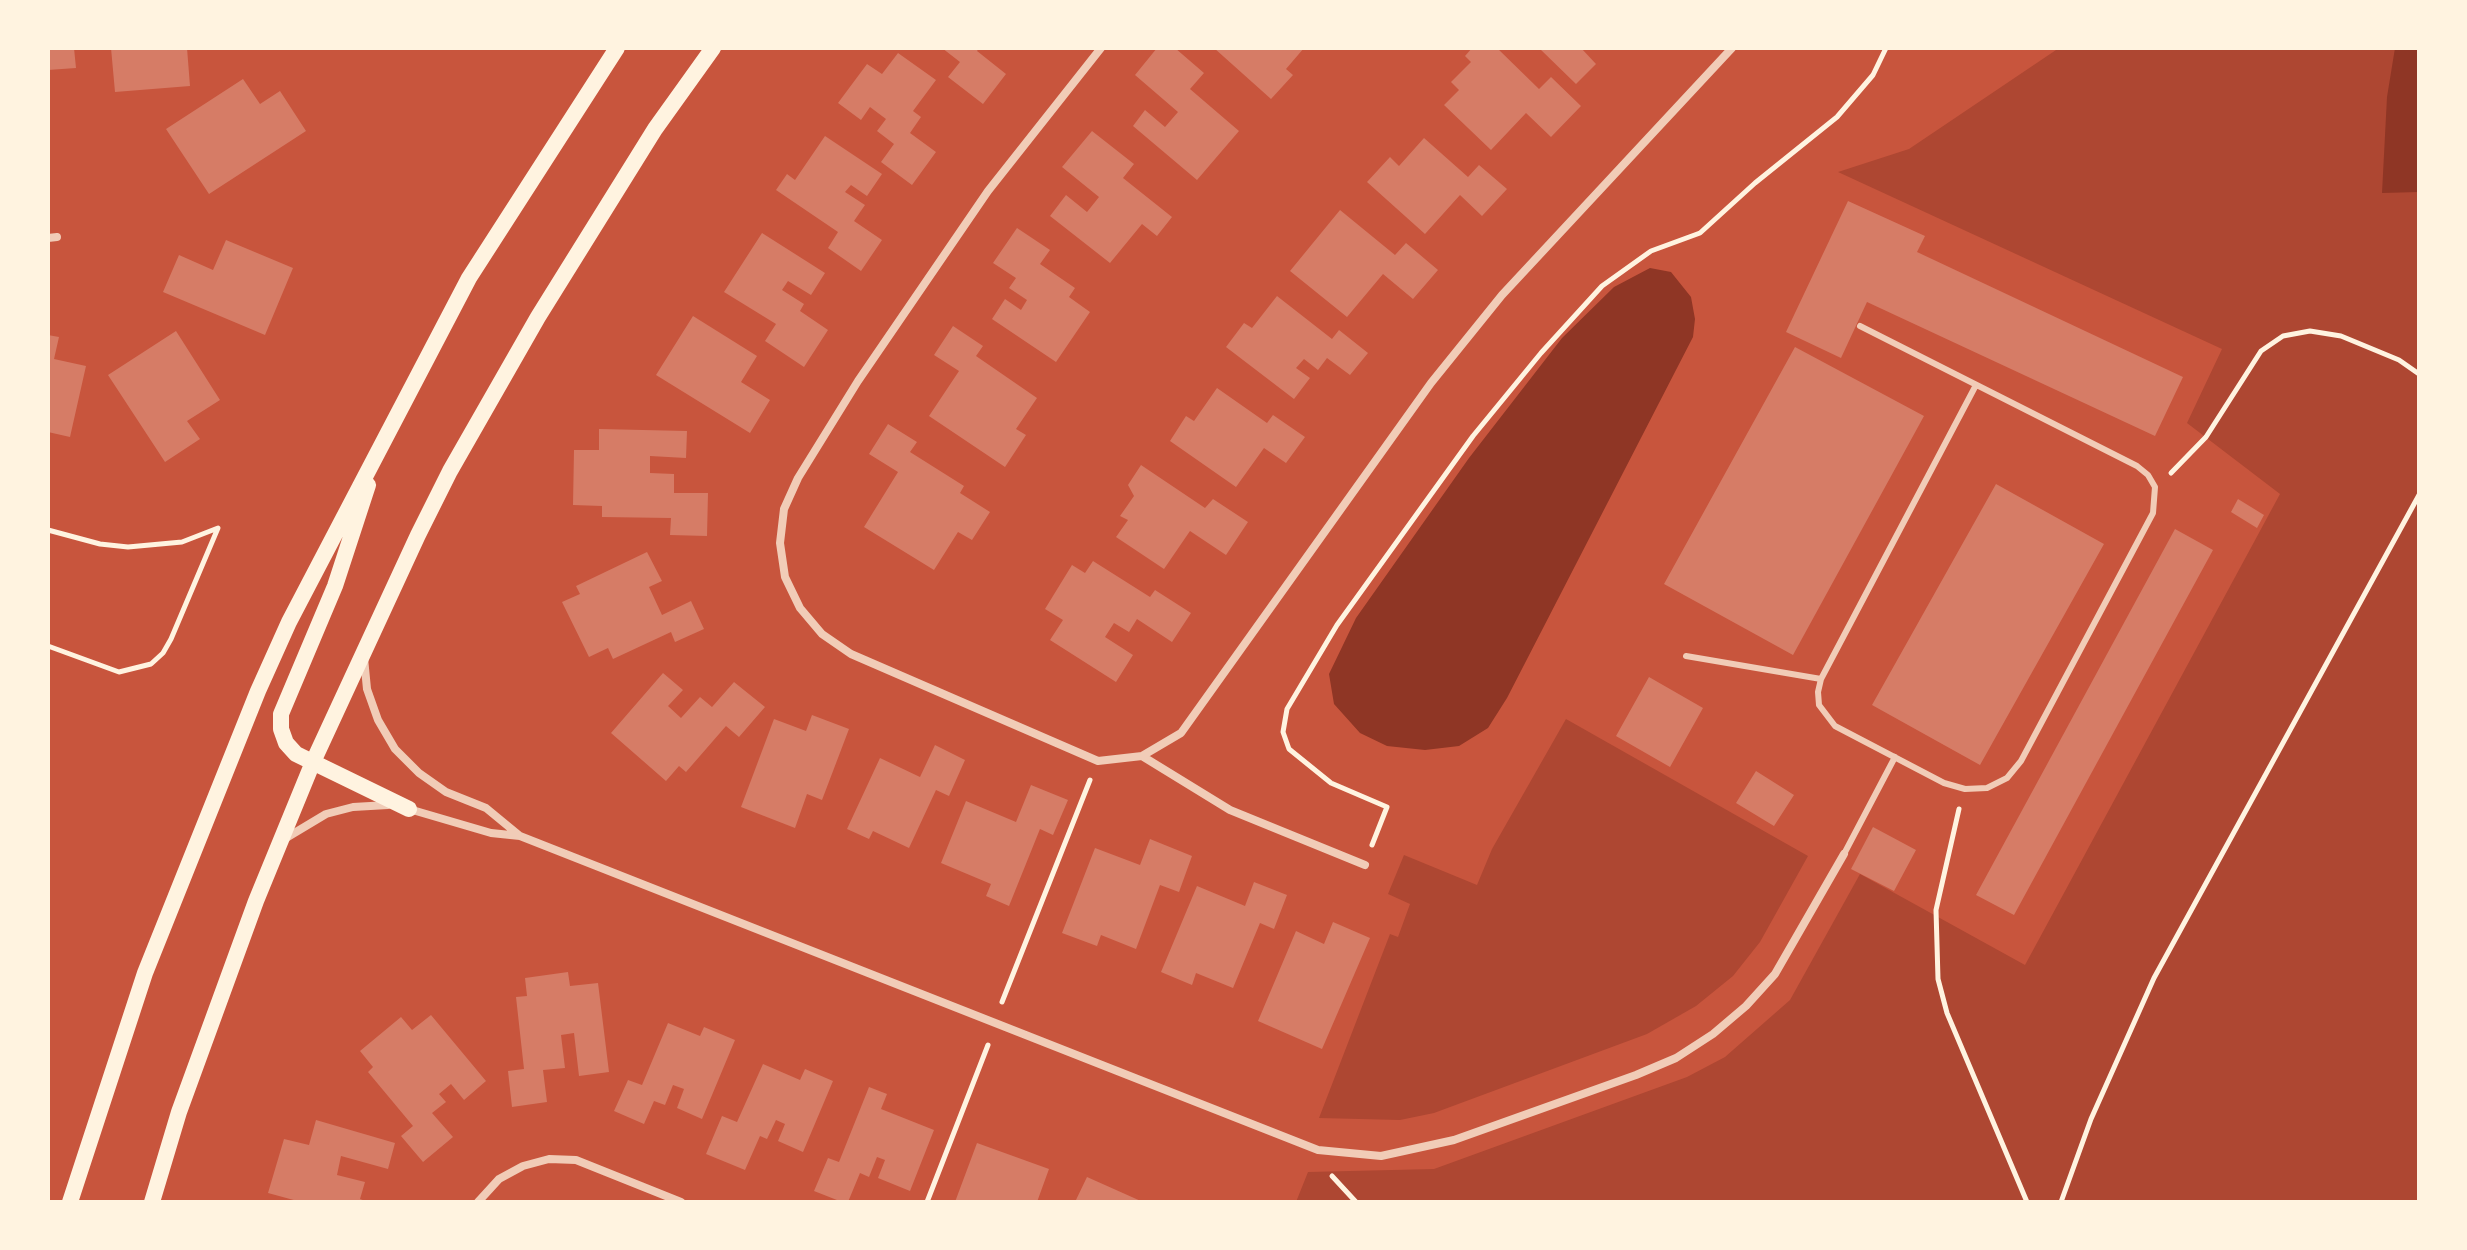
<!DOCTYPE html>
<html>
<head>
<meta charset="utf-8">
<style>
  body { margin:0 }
  #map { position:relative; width:2467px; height:1250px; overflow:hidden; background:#c8553d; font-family:Georgia,serif }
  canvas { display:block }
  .frame { position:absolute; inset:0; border:50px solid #fff3e0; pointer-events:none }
</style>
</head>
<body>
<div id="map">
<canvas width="2467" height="1250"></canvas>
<div class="frame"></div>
</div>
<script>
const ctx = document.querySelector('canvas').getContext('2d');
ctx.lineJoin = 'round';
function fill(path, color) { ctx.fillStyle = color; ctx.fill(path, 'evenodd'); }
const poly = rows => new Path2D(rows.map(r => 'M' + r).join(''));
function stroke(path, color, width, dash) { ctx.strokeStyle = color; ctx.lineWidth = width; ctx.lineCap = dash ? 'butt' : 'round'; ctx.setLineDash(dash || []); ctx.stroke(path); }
fill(poly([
  [2059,48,2419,48,2419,1202,1296,1202,1308,1172,1434,1169,1687,1077,1725,1057,1790,1000,1860,874,2025,965,2280,494,2187,423,2222,349,1838,172,1909,149],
  [1566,719,1808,856,1760,942,1733,976,1696,1006,1647,1034,1434,1113,1400,1120,1319,1118,1390,934,1398,937,1410,904,1388,894,1404,855,1477,885,1492,849]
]), '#ae4732');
fill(poly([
  [2395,48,2419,48,2419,192,2382,193,2387,97],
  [1650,268,1671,272,1691,297,1695,319,1693,337,1507,698,1488,728,1459,746,1425,750,1387,746,1360,733,1334,704,1329,674,1356,618,1469,458,1562,338,1614,287]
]), '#8f3625');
fill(poly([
  [48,48,74,48,76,68,48,70],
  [111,48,187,48,190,86,115,92],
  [942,48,979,48,977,51,1006,74,983,104,948,77,960,62],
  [1157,48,1175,48,1204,73,1190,89,1239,131,1197,180,1133,126,1145,110,1165,127,1178,112,1135,75],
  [1214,48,1304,48,1286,69,1293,75,1271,99],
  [1472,48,1497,48,1539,89,1551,77,1581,106,1551,137,1526,113,1491,150,1444,105,1459,90,1451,82,1471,62,1465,56],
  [1539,48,1581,48,1596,64,1576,84],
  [898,53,936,80,913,111,921,117,910,133,936,152,912,185,881,162,894,144,877,131,886,119,870,107,861,120,838,103,867,64,882,74],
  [243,79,260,104,280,91,306,131,209,194,166,129],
  [1092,131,1134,164,1123,178,1172,217,1157,236,1142,224,1110,263,1050,216,1066,195,1087,212,1099,197,1062,167],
  [825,136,882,174,867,196,851,185,845,192,865,205,854,221,882,240,861,271,828,248,838,232,776,190,787,174,795,180],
  [1424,138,1468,177,1479,165,1507,189,1482,216,1460,195,1425,234,1367,182,1390,157,1399,166],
  [1848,201,1925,236,1917,252,2183,377,2155,436,1867,302,1841,358,1786,332],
  [1340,210,1395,255,1406,243,1438,270,1413,299,1383,274,1347,317,1290,271],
  [1017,228,1050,250,1040,264,1075,288,1069,297,1090,312,1056,362,992,319,1005,299,1021,310,1027,300,1009,288,1016,278,993,263],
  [762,233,825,273,811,295,788,281,782,290,804,304,800,311,828,330,804,367,765,341,776,324,724,292],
  [226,240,293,268,265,335,163,292,179,255,213,270],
  [1277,296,1332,339,1339,330,1368,353,1350,375,1327,358,1318,370,1304,359,1296,368,1310,378,1294,399,1226,347,1244,323,1252,328],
  [693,316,757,356,741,382,770,400,750,433,656,375],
  [953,326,983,346,976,356,1037,398,1016,429,1026,435,1005,467,929,416,959,371,934,355],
  [176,331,220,400,187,421,200,439,165,462,108,375],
  [48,335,59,337,54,359,86,366,70,437,48,432],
  [1795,347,1924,416,1793,655,1664,584],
  [1217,388,1267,423,1273,415,1305,437,1286,463,1264,448,1236,487,1170,441,1186,416,1194,421],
  [888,424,917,442,910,452,964,486,960,493,990,512,972,540,958,532,934,570,864,527,898,472,869,454],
  [599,429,687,431,686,458,650,456,650,473,674,474,674,493,708,493,707,536,670,535,671,518,602,517,602,506,573,505,574,450,599,450],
  [1141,465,1205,508,1213,499,1248,522,1226,555,1190,531,1164,569,1116,537,1128,520,1120,516,1134,496,1128,485],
  [1996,484,2104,544,1980,765,1872,705],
  [2238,499,2264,515,2257,528,2231,512],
  [2175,529,2213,550,2014,915,1976,895],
  [647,552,662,581,649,587,662,615,691,601,704,629,675,642,671,632,613,659,608,648,589,657,562,602,580,594,576,586],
  [1093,561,1150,597,1155,590,1191,613,1172,642,1137,619,1129,632,1114,623,1105,637,1133,655,1116,682,1050,640,1063,620,1045,609,1072,565,1085,573],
  [663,673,683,690,668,706,681,718,700,697,712,707,734,682,765,707,739,737,726,726,686,772,679,766,666,781,611,733],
  [1649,677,1703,708,1670,767,1616,736],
  [812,715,849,729,822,800,807,794,795,828,741,807,774,719,806,731],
  [935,745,965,760,949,796,936,790,909,848,873,831,869,839,847,829,880,758,920,777],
  [1756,771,1794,795,1774,826,1736,803],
  [1031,785,1068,800,1053,835,1040,829,1009,906,986,896,991,884,941,863,966,801,1016,822],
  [1873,827,1916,850,1894,891,1851,869],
  [1150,839,1192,856,1179,892,1160,885,1136,949,1101,935,1097,946,1062,933,1095,848,1140,865],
  [1254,882,1287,895,1274,929,1260,923,1233,988,1196,973,1192,985,1161,972,1197,886,1245,906],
  [1333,922,1370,938,1322,1049,1258,1021,1296,931,1324,944],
  [568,972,570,986,598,983,609,1072,579,1076,574,1033,561,1035,565,1068,543,1070,547,1102,512,1107,508,1071,524,1069,516,997,527,996,525,978],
  [431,1015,486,1081,464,1100,451,1084,439,1094,446,1102,432,1113,453,1137,423,1162,401,1136,413,1126,368,1072,373,1067,360,1051,401,1017,412,1030],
  [668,1023,700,1036,704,1027,735,1040,702,1119,677,1108,684,1089,673,1085,665,1105,654,1101,644,1124,614,1111,628,1080,642,1085],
  [763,1064,800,1080,805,1069,833,1081,803,1152,778,1141,785,1124,776,1120,767,1139,760,1136,745,1170,706,1154,722,1116,737,1122],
  [869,1087,887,1094,881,1109,934,1130,910,1191,878,1178,885,1160,877,1157,869,1177,860,1173,848,1202,842,1202,814,1191,828,1158,839,1162],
  [316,1120,395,1143,388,1169,341,1156,337,1175,365,1182,360,1199,368,1202,301,1202,268,1193,284,1139,309,1145],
  [977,1143,1049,1169,1037,1202,955,1202],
  [1087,1177,1143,1202,1075,1202]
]), '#d67c66');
stroke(poly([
  [2171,473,2206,437,2261,351,2283,336,2310,331,2341,336,2399,360,2419,374],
  [48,530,100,544,128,547,182,542,218,528,171,639,163,653,151,664,119,672,48,646],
  [1959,809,1936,910,1938,979,1947,1013,2027,1202],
  [1372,845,1387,807,1331,783,1289,749,1283,732,1287,709,1337,625,1473,436,1541,353,1602,286,1651,251,1700,233,1755,183,1837,117,1873,75,1886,48],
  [1002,1002,1090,780],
  [1332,1176,1356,1202],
  [927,1202,988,1045],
  [2061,1202,2091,1119,2154,978,2419,495]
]), '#fff3e0', 5);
stroke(poly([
  [1860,326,2137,466,2148,475,2155,487,2153,513,2021,761,2007,778,1987,788,1965,789,1944,783,1835,726,1819,705,1818,692,1821,679,1976,385],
  [1686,656,1821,679],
  [1844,854,1895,757]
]), '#f1ccb7', 6);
stroke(poly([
  [1101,48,988,191,858,381,798,478,784,509,780,543,785,577,800,608,822,634,851,654,1098,761,1142,756,1181,733,1431,383,1502,295,1732,48],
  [48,238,57,237],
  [364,658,367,689,378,720,395,749,419,773,446,792,486,808,520,836],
  [1142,756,1230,810,1365,865],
  [409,809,491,833,520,836,1318,1150,1381,1156,1454,1140,1636,1075,1676,1058,1713,1034,1746,1006,1775,974,1844,854],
  [286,838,326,814,353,807,388,805],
  [478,1202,499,1179,523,1166,549,1159,576,1160,681,1202]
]), '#f1ccb7', 8);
stroke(poly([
  [368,485,335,586,281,714,281,729,286,743,296,754,409,809],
  [70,1202,145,973,258,691,289,622,469,278,617,48],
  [152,1202,179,1112,256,901,313,762,418,535,450,471,538,317,655,129,713,48]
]), '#fff3e0', 16);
</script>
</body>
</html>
